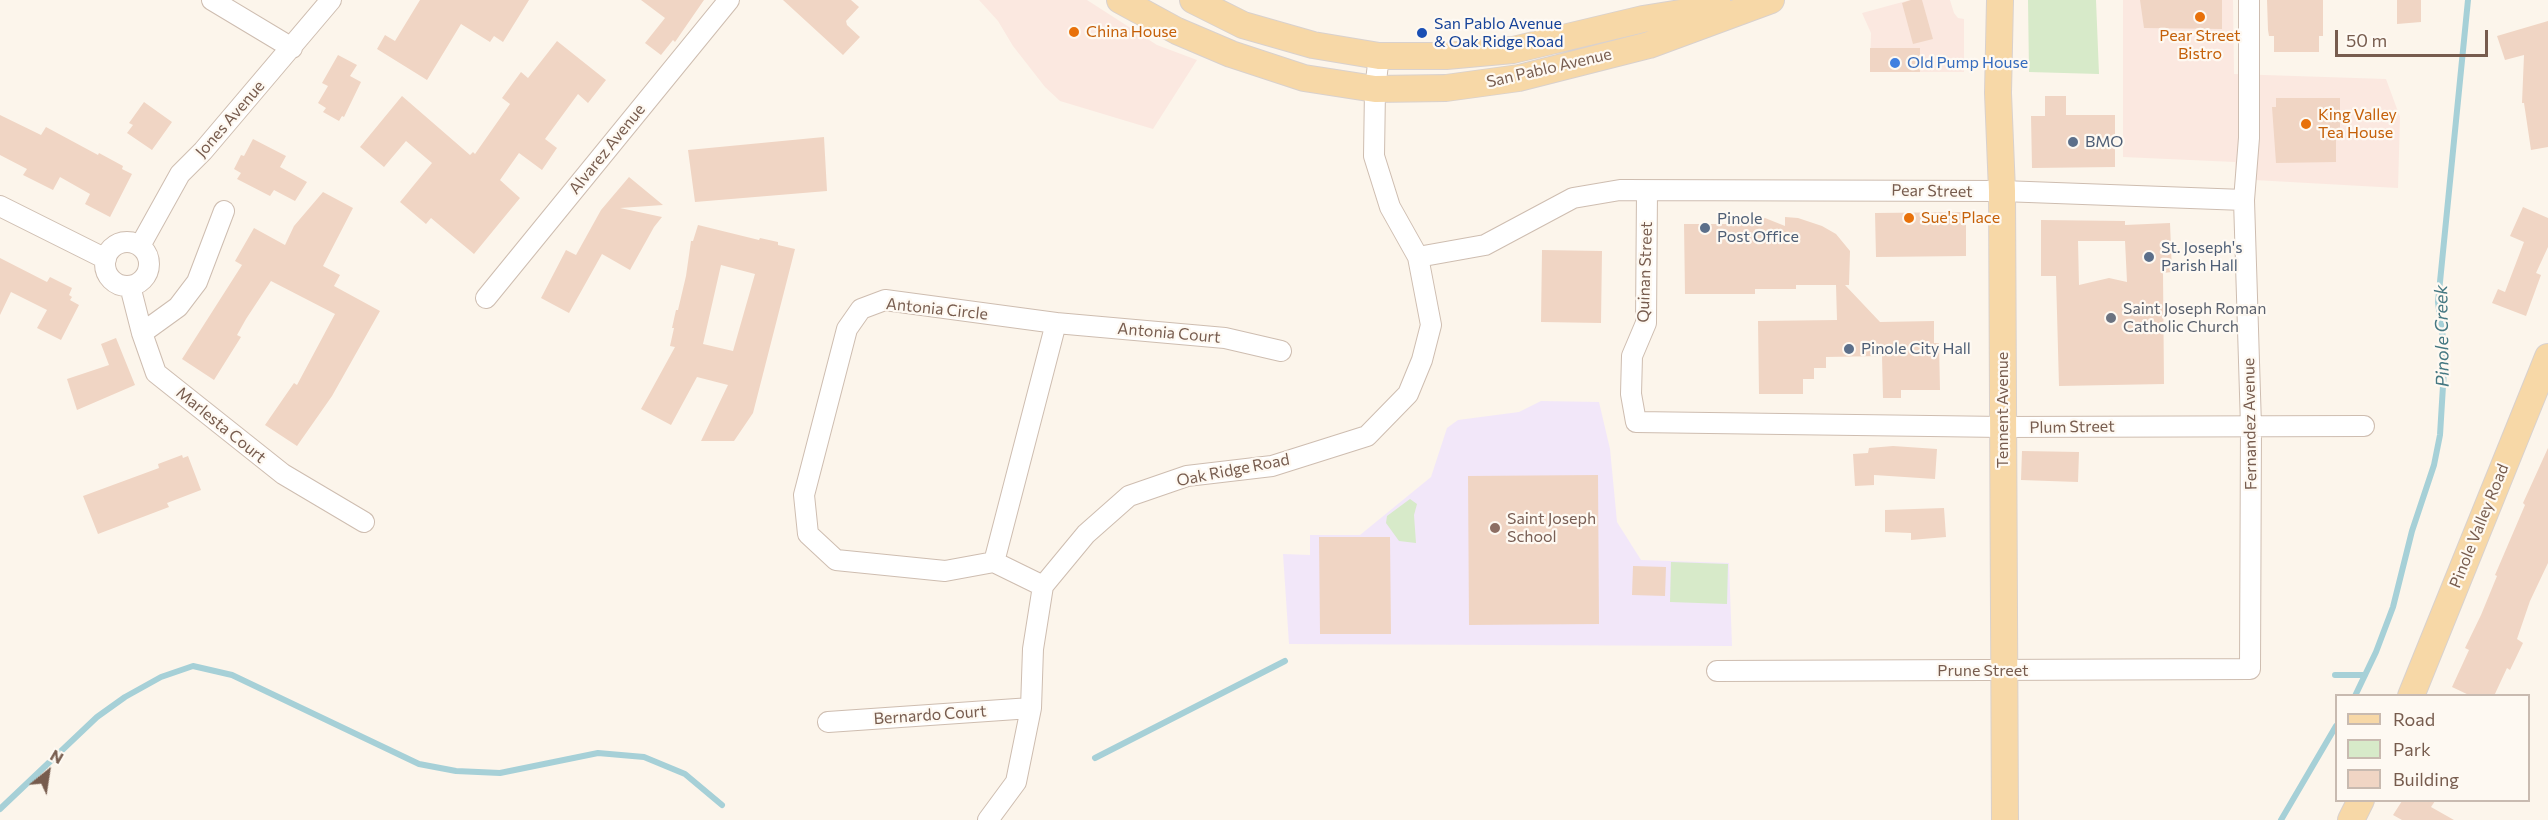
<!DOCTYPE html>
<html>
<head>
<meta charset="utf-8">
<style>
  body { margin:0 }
  #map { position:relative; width:2548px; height:820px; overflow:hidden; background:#fcf5eb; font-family:Commissioner,sans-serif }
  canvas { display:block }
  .legend { position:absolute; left:2335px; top:694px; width:195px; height:108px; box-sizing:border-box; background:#fef9f2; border:2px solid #c8bab0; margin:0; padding:8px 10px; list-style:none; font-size:18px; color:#775c4e }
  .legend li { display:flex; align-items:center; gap:12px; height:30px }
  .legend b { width:30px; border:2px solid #c8bab0 }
  .north { position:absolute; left:18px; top:742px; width:60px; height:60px; -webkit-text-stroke:4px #fef9f2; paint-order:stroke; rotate:30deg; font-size:16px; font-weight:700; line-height:24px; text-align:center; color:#775c4e }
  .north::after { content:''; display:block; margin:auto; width:21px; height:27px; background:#775c4e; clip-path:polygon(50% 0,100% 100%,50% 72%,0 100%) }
  .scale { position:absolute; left:2335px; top:30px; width:153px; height:27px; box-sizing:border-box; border:3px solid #775c4e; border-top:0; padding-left:8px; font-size:18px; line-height:21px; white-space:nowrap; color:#775c4e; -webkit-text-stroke:4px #fef9f2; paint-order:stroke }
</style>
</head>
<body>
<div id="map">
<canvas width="2548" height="820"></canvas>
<ul class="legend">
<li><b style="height:8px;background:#f7d8a7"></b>Road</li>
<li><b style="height:16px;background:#d7eac9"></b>Park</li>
<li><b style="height:16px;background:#f0d5c4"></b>Building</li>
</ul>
<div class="north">N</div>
<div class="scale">50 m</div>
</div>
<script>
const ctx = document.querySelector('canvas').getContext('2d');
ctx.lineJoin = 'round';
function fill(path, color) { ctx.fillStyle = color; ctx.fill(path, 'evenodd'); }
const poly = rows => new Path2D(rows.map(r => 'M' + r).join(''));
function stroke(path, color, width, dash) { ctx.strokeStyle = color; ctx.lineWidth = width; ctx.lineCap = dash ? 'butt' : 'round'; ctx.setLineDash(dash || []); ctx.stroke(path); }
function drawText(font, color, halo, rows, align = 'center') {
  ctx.font = font + ' Commissioner,sans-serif'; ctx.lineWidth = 4.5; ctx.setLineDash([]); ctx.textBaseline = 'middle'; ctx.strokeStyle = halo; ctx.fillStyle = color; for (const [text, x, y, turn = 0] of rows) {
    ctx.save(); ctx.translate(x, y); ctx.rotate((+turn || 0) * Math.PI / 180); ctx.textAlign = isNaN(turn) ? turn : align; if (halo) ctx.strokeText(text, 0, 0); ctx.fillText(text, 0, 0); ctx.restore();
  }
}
fill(poly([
  [979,0,1087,0,1157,45,1197,60,1153,129,1060,101,1045,87,1013,46,998,21],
  [1910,0,1950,0,1954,13,1958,18,1964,19,1964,72,1870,72,1871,33,1862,13],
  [2123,0,2233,0,2234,74,2386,79,2400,117,2398,188,2236,179,2235,162,2123,157]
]), '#fbe8e0');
fill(poly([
  [1541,401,1599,402,1610,449,1617,522,1641,560,1729,563,1732,646,1289,644,1283,554,1310,555,1310,535,1360,535,1431,477,1447,428,1458,420,1519,412]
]), '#f2e7f9');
fill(poly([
  [2028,0,2096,0,2099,74,2029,72],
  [1410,499,1417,504,1414,515,1416,543,1399,541,1386,523,1387,516],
  [1671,562,1728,564,1727,604,1670,602]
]), '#d7eac9');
stroke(poly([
  [2335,675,2365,675],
  [2355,696,2376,652,2393,607,2412,531,2434,465,2440,435,2445,353,2438,302,2468,0],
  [1095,758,1285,661],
  [0,809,97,717,125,697,161,677,193,666,232,675,419,764,456,771,500,773,598,753,644,757,685,774,722,805],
  [2281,820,2336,726]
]), '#a6d0d7', 6);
fill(poly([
  [420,0,529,0,503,42,494,36,490,42,461,24,427,80,377,49,385,35,395,41],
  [641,0,704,0,675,42,673,40,661,55,645,43,665,18],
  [783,0,851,0,859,7,846,21,847,25,860,37,843,55],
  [1911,0,1922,0,1933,39,1913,44,1902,3],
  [2140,0,2222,0,2222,29,2144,28],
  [2267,0,2323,0,2323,36,2319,36,2319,52,2274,52,2274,36,2269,36,2268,30],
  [2397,0,2421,0,2421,22,2397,24],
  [2548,21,2548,147,2531,150,2524,103,2522,103,2524,55,2505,60,2497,36],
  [557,41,606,80,588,103,578,94,545,139,557,148,542,170,519,153,500,180,520,198,474,254,431,218,426,224,400,202,432,163,406,141,384,167,360,147,402,96,470,155,473,152,475,154,510,104,502,98,521,72,528,78],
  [1870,48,1920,48,1920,72,1870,72],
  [338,55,357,65,350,76,361,82,344,117,342,116,339,121,323,112,326,108,318,103,328,86,322,83],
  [2045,96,2066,96,2066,115,2115,115,2115,167,2032,168,2031,116,2045,116],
  [2276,98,2340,98,2340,136,2336,136,2336,162,2276,163,2272,107,2276,107],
  [144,102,172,122,152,150,127,133,133,125,129,123],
  [0,115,41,135,46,127,98,155,99,153,123,166,122,169,132,174,110,217,85,204,90,194,60,177,53,190,23,175,27,169,0,155],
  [824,137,827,191,695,202,688,150],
  [253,139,286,156,280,167,307,182,295,201,274,190,270,196,237,179,241,173,234,169,241,155,244,156],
  [629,177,663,205,620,208,662,217,654,227,630,270,602,254,569,313,541,298,566,250,576,255,601,210],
  [323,192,353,208,323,266,340,275,334,286,380,311,332,396,297,446,265,425,294,383,297,385,335,314,271,281,246,319,237,335,241,337,214,380,182,359,242,265,235,261,254,228,285,245,294,226],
  [2523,207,2548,218,2548,247,2536,273,2541,275,2526,316,2492,303,2498,289,2505,292,2524,242,2510,236],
  [1966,212,1966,256,1876,257,1875,213],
  [1785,217,1798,218,1822,226,1836,234,1850,251,1849,285,1845,285,1880,322,1934,321,1934,343,1939,343,1940,390,1901,390,1901,398,1883,398,1882,356,1826,357,1826,368,1814,368,1814,379,1803,379,1803,394,1759,394,1758,321,1837,320,1836,285,1796,285,1796,289,1755,289,1755,294,1685,294,1684,224,1752,224,1765,218,1785,226],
  [2041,220,2125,221,2125,225,2170,223,2172,272,2163,273,2164,384,2059,386,2056,276,2041,276],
  [2078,241,2125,241,2127,282,2109,278,2079,285],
  [698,225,759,240,760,238,778,242,778,245,795,249,753,413,734,441,701,441,728,385,697,377,671,425,641,409,675,347,670,346,674,328,672,328,676,310,678,310,686,276,691,241,693,241],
  [721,265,755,274,733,351,703,344],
  [1542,250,1602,251,1601,323,1541,322],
  [0,258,47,282,50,277,72,288,69,295,72,297,70,300,79,305,61,340,37,328,47,310,11,292,0,315],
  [116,338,135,385,77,410,67,379,109,365,101,344],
  [1893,446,1937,449,1935,479,1874,475,1874,485,1855,486,1853,454,1868,453,1869,448],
  [2548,448,2548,563,2530,601,2517,639,2523,643,2510,670,2507,668,2494,696,2471,696,2452,687,2469,650,2465,648,2481,615,2497,576,2495,575,2525,505,2523,503],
  [2022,451,2079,452,2078,482,2021,480],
  [182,455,183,458,188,456,201,490,167,503,169,507,98,534,83,496,159,468,158,464],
  [1598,475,1599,624,1469,625,1468,476],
  [1944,508,1946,537,1911,540,1911,533,1885,532,1885,510],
  [1319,537,1390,537,1391,634,1320,634],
  [1633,566,1666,567,1665,596,1632,595],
  [2402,801,2435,801,2431,807,2454,820,2402,820,2393,815]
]), '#f0d5c4');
const minor = poly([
  [212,0,292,48],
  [1647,191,1646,323,1632,356,1631,394,1636,422,2003,427,2364,426],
  [0,206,106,259],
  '105 264a22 22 0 1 1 44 0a22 22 0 1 1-44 0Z',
  [140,246,180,174,203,151,331,0],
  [1418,257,1485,245,1573,198,1620,190,2002,191,2244,200],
  [130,286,142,333,156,373,283,474,364,522],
  [486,298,729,0],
  [1056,323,1225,338,1281,351],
  [142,333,178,307,197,282,224,211],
  [994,562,1056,323,885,300,861,309,847,329,804,495,808,534,836,560,945,571,994,562,1043,586],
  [1717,671,2250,669,2251,426,2244,200,2249,138,2249,0],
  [828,722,1031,708],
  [988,820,1016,782,1031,708,1033,649,1043,586,1086,534,1129,496,1187,476,1272,466,1367,436,1408,394,1422,360,1431,325,1418,257,1390,207,1374,156,1375,89,1379,56]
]);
const major = poly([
  [1120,0,1177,31,1231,54,1304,78,1375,89,1446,88,1519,78,1649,45,1771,0],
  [1193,0,1243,25,1313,45,1379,56,1446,56,1513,50,1643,19,1719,7],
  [2000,0,1998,93,2002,191,2005,820],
  [2411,696,2548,357],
  [2351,820,2361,800]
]);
stroke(minor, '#cebdb0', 22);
stroke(major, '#d9d1cd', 28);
stroke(minor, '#fff', 20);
stroke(major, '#f7d8a7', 26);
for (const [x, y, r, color] of [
  [2200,17,6,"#e8710a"],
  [1074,32,6,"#e8710a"],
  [1422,33,6,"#1a4fb4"],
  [1895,63,6,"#3f7fe0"],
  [2306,124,6,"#e8710a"],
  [2073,142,6,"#5c6f8a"],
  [1909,218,6,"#e8710a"],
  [1705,228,6,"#5c6f8a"],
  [2149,257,6,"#5c6f8a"],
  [2111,318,6,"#6b7280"],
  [1849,349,6,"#5c6f8a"],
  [1495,528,6,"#8d6e63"]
]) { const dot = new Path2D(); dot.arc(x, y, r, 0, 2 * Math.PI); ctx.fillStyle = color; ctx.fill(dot); stroke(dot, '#fef9f2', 2); }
drawText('16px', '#164399', '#fef9f2', [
  ["San Pablo Avenue",1434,24],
  ["& Oak Ridge Road",1434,42]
], 'left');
drawText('16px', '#c56008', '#fef9f2', [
  ["China House",1086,32],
  ["Pear Street",2200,36,"center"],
  ["Bistro",2200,54,"center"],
  ["King Valley",2318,115],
  ["Tea House",2318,133],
  ["Sue's Place",1921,218]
], 'left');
drawText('16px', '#366cbe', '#fef9f2', [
  ["Old Pump House",1907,63]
], 'left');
drawText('16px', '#775c4e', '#fef9f2', [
  ["San Pablo Avenue",1549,68,-13],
  ["Jones Avenue",230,119,-49],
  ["Alvarez Avenue",607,149,-51],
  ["Pear Street",1932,191,1],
  ["Quinan Street",1645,272,-88],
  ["Antonia Circle",937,309,6],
  ["Antonia Court",1169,333,5],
  ["Tennent Avenue",2003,410,-90],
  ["Fernandez Avenue",2250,424,-91],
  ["Marlesta Court",221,425,39],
  ["Plum Street",2072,427,-1],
  ["Oak Ridge Road",1233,470,-11],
  ["Pinole Valley Road",2479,526,-68],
  ["Prune Street",1983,671],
  ["Bernardo Court",930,715,-4]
]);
drawText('16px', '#4e5e75', '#fef9f2', [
  ["BMO",2085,142],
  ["Pinole",1717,219],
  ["Post Office",1717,237],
  ["St. Joseph's",2161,248],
  ["Parish Hall",2161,266],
  ["Pinole City Hall",1861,349]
], 'left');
drawText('16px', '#5b616d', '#fef9f2', [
  ["Saint Joseph Roman",2123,309],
  ["Catholic Church",2123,327]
], 'left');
drawText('16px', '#785e54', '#fef9f2', [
  ["Saint Joseph",1507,519],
  ["School",1507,537]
], 'left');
drawText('italic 18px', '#457882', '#fef9f2', [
  ["Pinole Creek",2442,336,-91]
]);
</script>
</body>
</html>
